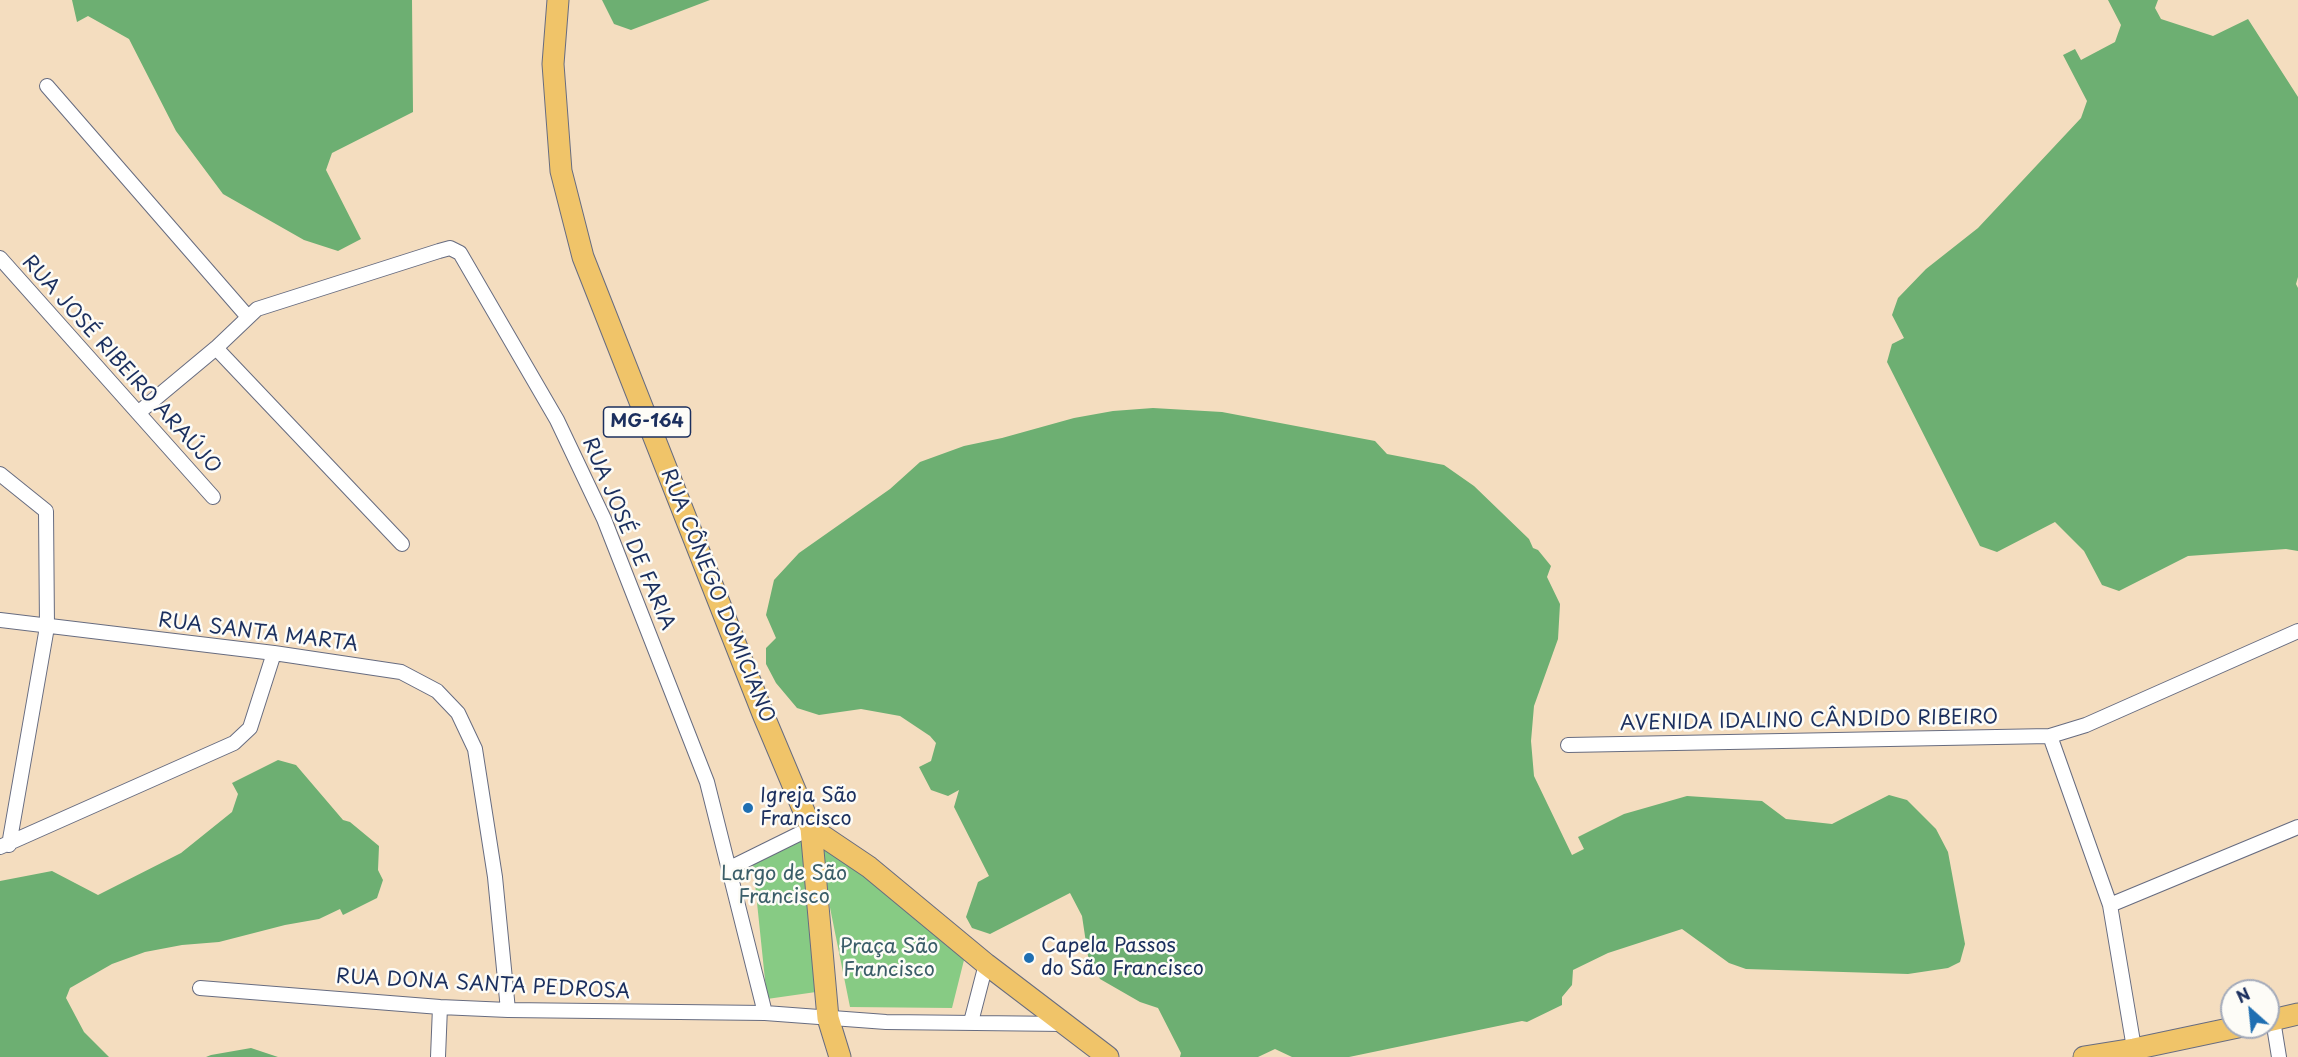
<!DOCTYPE html>
<html>
<head>
<meta charset="utf-8">
<style>
  body { margin:0 }
  #map { position:relative; width:2298px; height:1057px; overflow:hidden; background:#f4ddbf; font-family:"Playpen Sans",sans-serif }
  canvas { display:block }
  .north { position:absolute; left:2220px; top:979px; width:60px; height:60px; box-sizing:border-box; background:#fdfcf7; border:2px solid #a3aaba; border-radius:50%; rotate:333deg; font-size:16px; font-weight:700; line-height:24px; text-align:center; color:#1b2f5e }
  .north::after { content:''; display:block; margin:auto; width:21px; height:27px; background:#1f6fb2; clip-path:polygon(50% 0,100% 100%,50% 72%,0 100%) }
</style>
</head>
<body>
<div id="map">
<canvas width="2298" height="1057"></canvas>
<div class="north">N</div>
</div>
<script>
const ctx = document.querySelector('canvas').getContext('2d');
ctx.lineJoin = 'round';
function fill(path, color) { ctx.fillStyle = color; ctx.fill(path, 'evenodd'); }
const poly = rows => new Path2D(rows.map(r => 'M' + r).join(''));
function stroke(path, color, width, dash) { ctx.strokeStyle = color; ctx.lineWidth = width; ctx.lineCap = dash ? 'butt' : 'round'; ctx.setLineDash(dash || []); ctx.stroke(path); }
function drawText(font, color, halo, rows, align = 'center') {
  ctx.font = font + ' "Playpen Sans",sans-serif'; ctx.lineWidth = 5; ctx.setLineDash([]); ctx.textBaseline = 'middle'; ctx.strokeStyle = halo; ctx.fillStyle = color; for (const [text, x, y, turn = 0] of rows) {
    ctx.save(); ctx.translate(x, y); ctx.rotate((+turn || 0) * Math.PI / 180); ctx.textAlign = isNaN(turn) ? turn : align; if (halo) ctx.strokeText(text, 0, 0); ctx.fillText(text, 0, 0); ctx.restore();
  }
}
fill(poly([
  [809,836,823,991,767,999,753,864],
  [817,843,838,849,964,960,952,1008,850,1007]
]), '#87cb84');
fill(poly([
  [72,0,412,0,413,112,332,153,326,170,361,239,338,251,304,240,223,194,176,131,129,39,88,16,77,22],
  [602,0,710,0,631,30,614,24],
  [2108,0,2158,0,2155,8,2161,19,2213,36,2248,19,2298,97,2298,277,2296,284,2298,288,2298,551,2286,549,2188,556,2119,591,2102,585,2084,551,2055,522,1997,552,1980,546,1887,362,1892,344,1904,338,1892,315,1898,298,1926,269,1978,228,2081,118,2087,101,2063,55,2075,49,2081,60,2115,42,2121,25],
  [1153,408,1222,412,1375,441,1387,454,1444,465,1474,486,1529,539,1533,548,1538,550,1551,566,1547,577,1560,604,1558,639,1534,706,1531,741,1534,776,1572,855,1584,849,1578,837,1624,814,1687,796,1762,801,1786,819,1832,824,1889,795,1907,800,1936,829,1948,852,1965,944,1960,962,1948,968,1908,974,1746,969,1729,963,1682,929,1608,953,1573,970,1572,985,1562,997,1562,1005,1527,1022,1522,1021,1349,1057,1292,1057,1275,1049,1258,1057,1180,1057,1181,1053,1158,1008,1140,1002,1100,979,1088,956,1082,916,1070,893,990,934,972,928,966,917,978,882,989,876,954,807,959,790,948,796,931,790,919,767,931,761,936,743,930,736,900,716,861,709,819,715,797,708,776,683,766,664,766,648,776,638,766,615,774,580,799,553,890,489,920,462,964,446,1002,438,1074,418,1113,411],
  [278,760,296,765,343,820,350,822,379,846,378,870,383,880,377,898,343,915,340,909,319,919,285,925,219,942,182,945,145,952,112,964,70,988,66,998,84,1032,109,1057,0,1057,0,881,52,871,98,895,181,853,232,812,238,794,232,783],
  [251,1048,278,1057,206,1057,211,1055]
]), '#6daf72');
const minor = poly([
  [47,86,248,317],
  [0,258,213,497],
  [216,348,402,544],
  [138,413,216,348,257,309,439,251,450,248,460,253,557,420,604,519,707,782,765,1013],
  [0,474,46,511,47,627,9,845],
  [0,620,274,653,401,672,437,691,458,713,475,749,495,877,508,1010],
  [2050,736,2110,905,2135,1054],
  [1568,745,2050,736,2086,725,2298,631],
  [0,847,234,743,250,728,274,653],
  [730,868,811,828],
  [2110,905,2298,827],
  [200,988,440,1007,508,1010,765,1013,886,1022,1065,1024],
  [2273,1020,2279,1057],
  [971,1022,986,964],
  [438,1057,440,1007]
]);
const primary = poly([
  [558,0,553,64,561,171,583,257,763,714,811,828,869,867,986,964,1108,1057],
  [811,828,828,1018,840,1057],
  [2268,1021,2298,1014],
  [2084,1057,2134,1049,2238,1027]
]);
stroke(minor, '#676c80', 16);
stroke(primary, '#676c80', 23);
stroke(minor, '#fff', 14);
stroke(primary, '#f0c469', 21);
for (const [x, y, r, color] of [
  [748,808,6,"#1f6fb2"],
  [1029,958,6,"#1f6fb2"]
]) { const dot = new Path2D(); dot.arc(x, y, r, 0, 2 * Math.PI); ctx.fillStyle = color; ctx.fill(dot); stroke(dot, '#fdfcf7', 2); }
for (const [x, y, w] of [
  [647,422,87]
]) { const box = new Path2D(); box.roundRect(x - w / 2, y - 15, w, 30, 4.5); ctx.fillStyle = '#fdfcf7'; ctx.fill(box); stroke(box, '#1b2f5e', 1.5); }
drawText('bold 18px', '#1b2f5e', null, [
  ["MG-164",647,422]
]);
drawText('20px', '#1b2f5e', '#fdfcf7', [
  ["RUA JOSÉ RIBEIRO ARAÚJO",121,365,48],
  ["RUA JOSÉ DE FARIA",628,534,67],
  ["RUA CÔNEGO DOMICIANO",717,596,68],
  ["RUA SANTA MARTA",258,633,7],
  ["AVENIDA IDALINO CÂNDIDO RIBEIRO",1809,721,-1],
  ["RUA DONA SANTA PEDROSA",483,985,3]
]);
drawText('20px', '#1b2f5e', '#fdfcf7', [
  ["Igreja São",760,796],
  ["Francisco",760,819],
  ["Capela Passos",1041,946],
  ["do São Francisco",1041,969]
], 'left');
drawText('20px', '#3b5e69', '#fdfcf7', [
  ["Largo de São",784,874],
  ["Francisco",784,897],
  ["Praça São",889,947],
  ["Francisco",889,970]
]);
</script>
</body>
</html>
